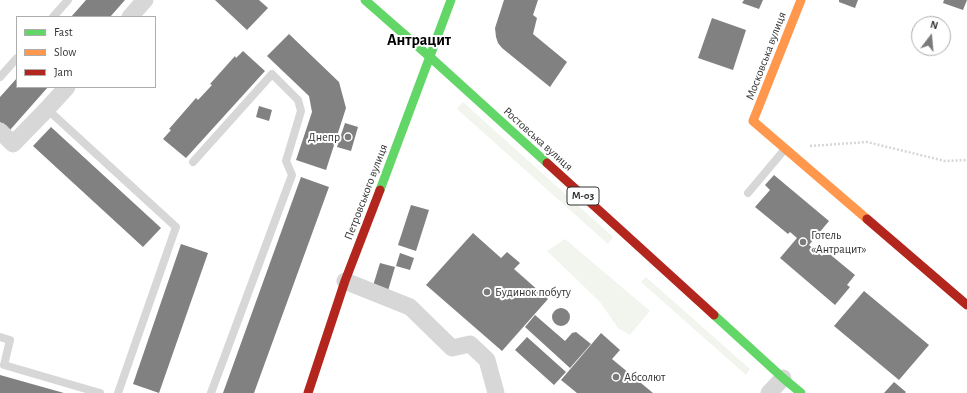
<!DOCTYPE html>
<html>
<head>
<meta charset="utf-8">
<style>
  body { margin:0 }
  #map { position:relative; width:967px; height:393px; overflow:hidden; background:#fff; font-family:"Alegreya Sans",sans-serif }
  canvas { display:block }
  .legend { position:absolute; left:16px; top:16px; width:140px; height:72px; box-sizing:border-box; background:#fff; border:1px solid #adadad; margin:0; padding:5px 7px; list-style:none; font-size:12px; color:#333 }
  .legend li { display:flex; align-items:center; gap:8px; height:20px }
  .legend b { width:20px; border:1px solid #adadad }
  .north { position:absolute; left:911px; top:16px; width:40px; height:40px; box-sizing:border-box; background:#fff; border:1px solid #adadad; border-radius:50%; rotate:16deg; font-size:11px; font-weight:700; line-height:16px; text-align:center; color:#333 }
  .north::after { content:''; display:block; margin:auto; width:14px; height:18px; background:#7a7a7a; clip-path:polygon(50% 0,100% 100%,50% 72%,0 100%) }
</style>
</head>
<body>
<div id="map">
<canvas width="967" height="393"></canvas>
<ul class="legend">
<li><b style="height:5px;background:#63d668"></b>Fast</li>
<li><b style="height:5px;background:#ff974d"></b>Slow</li>
<li><b style="height:5px;background:#b3261e"></b>Jam</li>
</ul>
<div class="north">N</div>
</div>
<script>
const ctx = document.querySelector('canvas').getContext('2d');
ctx.lineJoin = 'round';
function fill(path, color) { ctx.fillStyle = color; ctx.fill(path, 'evenodd'); }
const poly = rows => new Path2D(rows.map(r => 'M' + r).join(''));
function stroke(path, color, width, dash) { ctx.strokeStyle = color; ctx.lineWidth = width; ctx.lineCap = dash ? 'butt' : 'round'; ctx.setLineDash(dash || []); ctx.stroke(path); }
function drawText(font, color, halo, rows, align = 'center') {
  ctx.font = font + ' "Alegreya Sans",sans-serif'; ctx.lineWidth = 4; ctx.setLineDash([]); ctx.textBaseline = 'middle'; ctx.strokeStyle = halo; ctx.fillStyle = color; for (const [text, x, y, turn = 0] of rows) {
    ctx.save(); ctx.translate(x, y); ctx.rotate((+turn || 0) * Math.PI / 180); ctx.textAlign = isNaN(turn) ? turn : align; if (halo) ctx.strokeText(text, 0, 0); ctx.fillText(text, 0, 0); ctx.restore();
  }
}
fill(poly([
  [463,102,613,237,608,244,457,109],
  [565,239,650,311,630,335,618,328,600,302,547,251],
  [646,277,750,369,746,375,641,282]
]), '#f1f5ed');
fill(poly([
  [86,0,125,0,110,17,71,17],
  [215,0,259,0,268,8,247,30],
  [504,0,538,0,533,15,537,18,533,34,567,62,550,87,502,48,498,43,496,37,495,28],
  [744,0,763,0,759,9,742,3],
  [839,0,858,0,855,8,839,2],
  [944,0,967,0,963,10,943,3],
  [712,18,746,30,733,70,698,58],
  [289,34,339,82,346,108,326,170,296,160,312,112,309,96,267,56],
  [243,51,265,71,186,158,163,139,171,130,169,129,196,98,198,100,212,85,210,84,235,56,236,58],
  [17,78,17,87,48,87,10,130,0,122,0,97],
  [259,106,272,110,269,121,256,117],
  [345,123,358,127,351,151,337,147],
  [51,127,161,228,143,247,33,146],
  [774,175,829,221,809,245,822,256,826,251,855,275,847,285,850,287,835,305,780,258,797,238,790,232,788,234,755,207,770,190,765,185],
  [301,177,329,187,254,393,223,393],
  [411,205,429,210,416,251,398,245],
  [473,233,501,258,507,252,520,263,514,269,548,299,502,351,426,285],
  [181,244,208,253,159,393,133,384],
  [400,253,414,258,410,270,396,266],
  [380,263,395,267,387,294,372,289],
  [864,291,929,345,899,380,834,326],
  '552 317a9 9 0 1 1 18 0a9 9 0 1 1-18 0Z',
  [535,315,565,341,572,333,576,332,591,344,570,368,525,327],
  [601,333,620,350,612,359,653,393,577,393,561,380],
  [527,337,566,372,554,385,515,350],
  [0,375,64,393,0,393],
  [894,382,906,392,905,393,884,393]
]), '#818181');
stroke(poly([
  [810,146,867,142,945,161,967,160]
]), '#d6d6d6', 2.5, [2, 2]);
stroke(poly([
  [53,17,68,0],
  [0,77,17,58],
  [47,109,176,227,118,393],
  [193,162,272,74,298,100,301,111,286,161,292,175,211,393],
  [748,193,785,149],
  [0,337,10,340,4,365,100,393]
]), '#d7d7d7', 8);
stroke(poly([
  [130,17,145,0],
  [0,131,13,144,47,109,67,87],
  [345,281,410,307,452,348,470,344,487,360,496,393],
  [769,393,783,378]
]), '#d7d7d7', 17);
stroke(poly([
  [365,0,430,57,547,163],
  [380,190,451,0],
  [714,315,783,378,801,393]
]), '#63d668', 9);
stroke(poly([
  [801,0,753,121,867,219]
]), '#ff974d', 9);
stroke(poly([
  [547,163,714,315],
  [867,219,967,305],
  [308,393,345,281,380,190]
]), '#b3261e', 9);
for (const [x, y, r, color] of [
  [348,137,4,"#7a7a7a"],
  [803,242,4,"#7a7a7a"],
  [487,292,4,"#7a7a7a"],
  [616,377,4,"#7a7a7a"]
]) { const dot = new Path2D(); dot.arc(x, y, r, 0, 2 * Math.PI); ctx.fillStyle = color; ctx.fill(dot); stroke(dot, '#fff', 1.5); }
for (const [x, y, w] of [
  [583,196,32]
]) { const box = new Path2D(); box.roundRect(x - w / 2, y - 9, w, 18, 3); ctx.fillStyle = '#fff'; ctx.fill(box); stroke(box, '#333', 1); }
drawText('bold 11px', '#333', null, [
  ["М-03",583,196]
]);
drawText('12px', '#333', '#fff', [
  ["Московська вулиця",766,56,-69],
  ["Ростовська вулиця",538,139,42],
  ["Петровського вулиця",366,192,-69]
]);
drawText('12px', '#333', '#fff', [
  ["Днепр",340,137,"right"],
  ["Готель",811,235],
  ["«Антрацит»",811,249],
  ["Будинок побуту",495,292],
  ["Абсолют",624,377]
], 'left');
drawText('bold 16px', '#000', '#fff', [
  ["Антрацит",419,40]
]);
</script>
</body>
</html>
